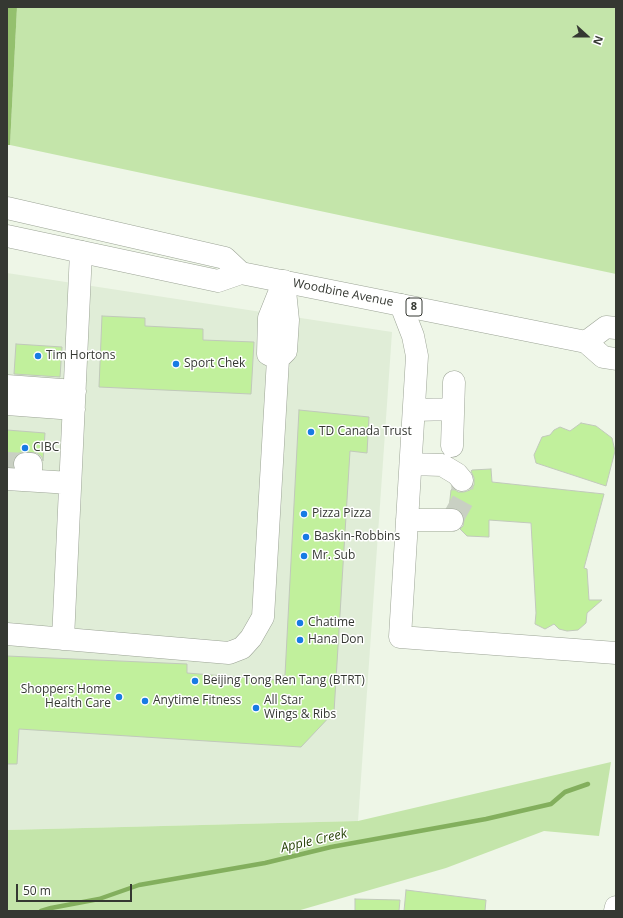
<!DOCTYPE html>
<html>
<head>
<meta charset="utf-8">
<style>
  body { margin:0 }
  #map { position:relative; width:623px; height:918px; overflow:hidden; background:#eef6e7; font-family:"Open Sans",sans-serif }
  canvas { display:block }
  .frame { position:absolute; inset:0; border:8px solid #353832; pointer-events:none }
  .north { position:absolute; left:567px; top:16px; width:40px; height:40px; -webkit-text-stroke:3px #fff; paint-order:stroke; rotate:111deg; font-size:11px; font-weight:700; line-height:16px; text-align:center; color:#353832 }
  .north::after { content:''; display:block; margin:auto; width:14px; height:18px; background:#353832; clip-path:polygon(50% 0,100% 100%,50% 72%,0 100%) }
  .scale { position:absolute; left:16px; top:884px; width:116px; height:18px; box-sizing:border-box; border:2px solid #353832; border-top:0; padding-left:5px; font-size:12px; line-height:14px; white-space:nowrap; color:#353832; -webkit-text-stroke:3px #fff; paint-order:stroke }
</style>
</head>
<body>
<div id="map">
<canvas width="623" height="918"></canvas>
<div class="frame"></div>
<div class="north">N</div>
<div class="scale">50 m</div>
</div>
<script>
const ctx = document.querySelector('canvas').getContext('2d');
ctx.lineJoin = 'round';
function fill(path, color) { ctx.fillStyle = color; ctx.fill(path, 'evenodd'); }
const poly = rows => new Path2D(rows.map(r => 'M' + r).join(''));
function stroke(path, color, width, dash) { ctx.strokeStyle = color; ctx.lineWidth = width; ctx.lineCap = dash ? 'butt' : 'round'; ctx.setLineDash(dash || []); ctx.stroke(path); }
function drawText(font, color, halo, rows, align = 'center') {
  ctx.font = font + ' "Open Sans",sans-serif'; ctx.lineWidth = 3; ctx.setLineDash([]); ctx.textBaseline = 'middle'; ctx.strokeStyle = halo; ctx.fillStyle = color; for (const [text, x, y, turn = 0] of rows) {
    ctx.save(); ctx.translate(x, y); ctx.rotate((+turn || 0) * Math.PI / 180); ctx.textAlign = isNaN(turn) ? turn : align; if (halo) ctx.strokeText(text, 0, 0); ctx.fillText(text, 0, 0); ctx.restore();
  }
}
fill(poly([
  [7,273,392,332,358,821,7,830]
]), '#e0edd7');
fill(poly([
  [17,7,616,7,616,274,10,145],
  [611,762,599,836,544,831,446,868,297,911,7,911,7,830,358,821]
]), '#c4e5aa');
fill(poly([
  [7,7,17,7,10,145,7,145]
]), '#94c06e');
stroke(poly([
  [41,911,51,908,99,899,139,885,265,863,331,847,486,819,551,804,565,792,588,784]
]), '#83af5d', 4.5);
const building = poly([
  [102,316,145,318,145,326,203,329,203,340,254,342,251,394,99,387,102,316],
  [16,344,62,347,60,377,14,374,16,344],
  [299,410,369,417,367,453,350,451,334,712,301,747,19,729,17,764,7,764,7,656,187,664,187,673,275,680,285,675,299,410],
  [581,423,596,426,612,438,615,451,606,486,536,463,534,455,542,437,550,435,554,430,560,427,570,431,581,423],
  [7,430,45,433,43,461,42,457,37,453,25,452,19,453,14,457,13,464,13,467,7,467,7,430],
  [491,469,492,482,604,494,584,568,587,569,589,600,602,600,587,613,586,623,578,630,567,631,559,629,554,624,545,629,535,624,536,613,531,523,489,520,489,537,467,536,460,529,463,526,464,520,463,513,458,509,449,508,451,490,453,488,458,492,464,492,470,490,474,485,474,478,471,471,472,470,491,469],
  [406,890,486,900,485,911,404,911,406,890],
  [355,899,400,900,399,911,355,911,355,899]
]);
fill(building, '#c1f09c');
stroke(building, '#c1c9bb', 1);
stroke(poly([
  [7,463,25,464],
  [452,520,463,500,462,480]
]), '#c9d0c3', 22, [22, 11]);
const minor = poly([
  [401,305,413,336,417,356,400,637,616,653],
  [278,359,268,354,269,318,283,283],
  [7,386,75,391],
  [7,404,74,409],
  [414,410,453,409],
  [452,446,454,382],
  [25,464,31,464,31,480],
  [411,464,442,465,457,474,462,480],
  [7,479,70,483],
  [407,520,452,520],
  [7,634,229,653,242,648,251,638,263,617,278,359,286,351,288,320,284,281],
  [63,639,81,252],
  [615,911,616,907]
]);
const major = poly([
  [7,208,225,258,241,273,586,342,603,357,616,359],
  [7,236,218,281,241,273],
  [586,342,606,327,616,328]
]);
stroke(minor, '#9ca496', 23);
stroke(major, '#9ca496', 23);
stroke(minor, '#fff', 22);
stroke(major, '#fff', 22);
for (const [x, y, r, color] of [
  [38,356,4,"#177be4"],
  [176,364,4,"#177be4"],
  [311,432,4,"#177be4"],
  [25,448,4,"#177be4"],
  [304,514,4,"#177be4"],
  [306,537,4,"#177be4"],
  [304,556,4,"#177be4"],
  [300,623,4,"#177be4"],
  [300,640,4,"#177be4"],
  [195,681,4,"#177be4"],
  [119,697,4,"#177be4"],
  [145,701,4,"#177be4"],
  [256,708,4,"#177be4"]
]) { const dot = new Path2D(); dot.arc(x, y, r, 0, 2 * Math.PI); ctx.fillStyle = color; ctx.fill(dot); stroke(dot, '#fff', 1.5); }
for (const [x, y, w] of [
  [414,307,16]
]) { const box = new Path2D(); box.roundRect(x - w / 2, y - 9, w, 18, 3); ctx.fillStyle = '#fff'; ctx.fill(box); stroke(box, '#353832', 1); }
drawText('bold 11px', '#353832', null, [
  ["8",414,307]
]);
drawText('12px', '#353832', '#fff', [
  ["Woodbine Avenue",343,293,11]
]);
drawText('12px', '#353832', '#fff', [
  ["Tim Hortons",46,356],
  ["Sport Chek",184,364],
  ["TD Canada Trust",319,432],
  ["CIBC",33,448],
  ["Pizza Pizza",312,514],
  ["Baskin-Robbins",314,537],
  ["Mr. Sub",312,556],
  ["Chatime",308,623],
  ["Hana Don",308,640],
  ["Beijing Tong Ren Tang (BTRT)",203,681],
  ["Shoppers Home",111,690,"right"],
  ["Health Care",111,704,"right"],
  ["Anytime Fitness",153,701],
  ["All Star",264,701],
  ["Wings & Ribs",264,715]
], 'left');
drawText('italic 13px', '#294409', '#fff', [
  ["Apple Creek",314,841,-13]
]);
</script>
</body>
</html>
